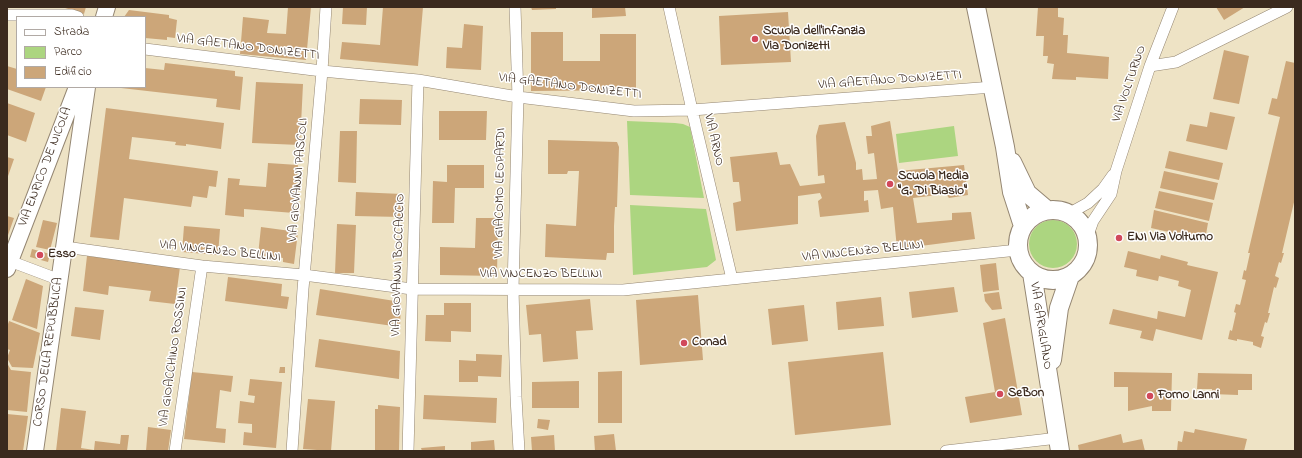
<!DOCTYPE html>
<html>
<head>
<meta charset="utf-8">
<style>
  body { margin:0 }
  #map { position:relative; width:1302px; height:458px; overflow:hidden; background:#eee3c5; font-family:"Indie Flower",sans-serif }
  canvas { display:block }
  .frame { position:absolute; inset:0; border:8px solid #3b2a1e; pointer-events:none }
  .legend { position:absolute; left:16px; top:16px; width:130px; height:72px; box-sizing:border-box; background:#fff; border:1px solid #b1aaa5; margin:0; padding:5px 7px; list-style:none; font-size:12px; color:#3b2a1e }
  .legend li { display:flex; align-items:center; gap:8px; height:20px }
  .legend b { width:20px; border:1px solid #b1aaa5 }
</style>
</head>
<body>
<div id="map">
<canvas width="1302" height="458"></canvas>
<div class="frame"></div>
<ul class="legend">
<li><b style="height:5px;background:#fff"></b>Strada</li>
<li><b style="height:11px;background:#acd580"></b>Parco</li>
<li><b style="height:11px;background:#cca679"></b>Edificio</li>
</ul>
</div>
<script>
const ctx = document.querySelector('canvas').getContext('2d');
ctx.lineJoin = 'round';
function fill(path, color) { ctx.fillStyle = color; ctx.fill(path, 'evenodd'); }
const poly = rows => new Path2D(rows.map(r => 'M' + r).join(''));
function stroke(path, color, width, dash) { ctx.strokeStyle = color; ctx.lineWidth = width; ctx.lineCap = dash ? 'butt' : 'round'; ctx.setLineDash(dash || []); ctx.stroke(path); }
function drawText(font, color, halo, rows, align = 'center') {
  ctx.font = font + ' "Indie Flower",sans-serif'; ctx.lineWidth = 3; ctx.setLineDash([]); ctx.textBaseline = 'middle'; ctx.strokeStyle = halo; ctx.fillStyle = color; for (const [text, x, y, turn = 0] of rows) {
    ctx.save(); ctx.translate(x, y); ctx.rotate((+turn || 0) * Math.PI / 180); ctx.textAlign = isNaN(turn) ? turn : align; if (halo) ctx.strokeText(text, 0, 0); ctx.fillText(text, 0, 0); ctx.restore();
  }
}
fill(poly([
  [627,121,675,123,683,124,690,127,704,198,630,195],
  [954,126,958,156,899,163,896,134],
  [630,205,706,209,716,260,707,267,633,275],
  '1029 244a24 24 0 1 1 48 0a24 24 0 1 1-48 0Z'
]), '#acd580');
fill(poly([
  [62,7,86,7,84,14],
  [288,7,311,7,306,60,240,54,243,17,269,20,267,33,286,34],
  [343,7,367,7,366,25,342,24],
  [383,7,423,7,418,66,340,59,342,42,380,45],
  [531,7,556,7,556,9,532,10],
  [592,7,625,7,626,16,592,18],
  [1038,7,1058,7,1058,17,1064,18,1063,35,1068,35,1067,53,1109,57,1108,79,1076,77,1076,80,1052,79,1054,64,1047,63,1048,56,1043,56,1044,36,1036,36],
  [1216,7,1245,7,1224,20],
  [129,10,169,15,169,18,177,20,175,38,167,37,167,40,145,38,145,17,124,17],
  [788,12,791,62,721,65,719,16],
  [464,24,483,26,481,70,446,68,447,47,462,48],
  [531,32,563,32,563,61,600,61,600,34,636,34,636,90,531,91],
  [1224,50,1249,56,1239,104,1213,99],
  [1286,61,1295,63,1295,198,1282,253,1284,253,1281,263,1279,262,1275,276,1279,278,1276,288,1274,287,1268,313,1270,313,1267,323,1265,322,1261,336,1264,337,1261,348,1253,345,1253,342,1237,339,1237,341,1228,339,1230,330,1232,331,1236,313,1234,312,1236,304,1240,305,1246,280,1242,279,1244,270,1246,271,1250,253,1248,253,1280,117,1268,114,1272,98,1277,99],
  [165,63,235,71,235,76,243,77,240,110,216,107,217,99,121,88,145,87,145,68,164,70],
  [7,66,17,69,17,87,46,87,41,101,7,89],
  [256,82,303,84,300,145,252,143],
  [360,99,402,100,401,125,359,124],
  [7,103,35,113,26,142,7,135],
  [106,108,224,123,221,149,186,144,186,146,175,145,176,142,132,137,129,159,218,171,216,187,209,186,207,198,193,196,191,207,124,198,119,240,90,237],
  [439,111,487,111,486,140,439,140],
  [1210,112,1235,117,1227,150,1186,141,1190,124,1207,127],
  [890,121,898,171,964,165,968,195,949,198,946,194,913,198,917,223,952,220,952,213,971,212,975,239,897,249,893,207,881,209,878,190,864,191,864,201,868,200,869,212,820,217,818,201,822,198,820,193,798,196,798,224,736,231,733,203,741,201,739,182,733,182,730,157,777,152,780,165,790,164,800,186,825,183,824,175,818,176,816,136,819,125,845,122,856,163,856,170,862,169,863,180,877,179,874,153,868,154,866,136,872,136,871,126],
  [340,131,357,131,356,183,338,182],
  [548,140,617,142,619,147,617,207,615,207,614,226,614,253,607,253,606,260,545,257,546,224,576,226,579,171,568,171,567,174,548,174],
  [1169,151,1223,163,1219,180,1165,168],
  [7,157,14,159,7,179],
  [268,163,298,165,294,213,244,209,244,217,225,215,228,178,240,179,239,185,266,187],
  [447,165,484,165,484,188,455,188,454,223,432,223,433,181,447,182],
  [1164,171,1218,183,1214,200,1160,188],
  [1159,191,1213,203,1209,221,1155,208],
  [356,192,402,194,401,217,355,216],
  [1154,210,1208,223,1205,240,1151,228],
  [7,216,14,218,7,238],
  [476,218,498,218,497,276,440,275,440,247,475,248],
  [43,220,57,223,50,250,36,247],
  [337,224,356,225,354,273,335,273],
  [184,226,220,229,218,255,182,252],
  [261,227,298,232,294,264,283,262,283,258,258,255],
  [32,249,50,254,48,262,30,257],
  [1128,251,1160,259,1161,255,1188,262,1187,265,1218,272,1202,340,1156,329,1153,341,1140,338,1142,331,1109,324,1113,309,1157,319,1158,311,1185,317,1191,290,1178,286,1179,281,1159,276,1158,281,1136,276,1137,270,1124,267],
  [87,256,180,267,175,304,149,301,151,291,109,286,108,295,83,291],
  [996,263,999,290,983,292,980,265],
  [228,277,282,284,281,296,289,297,287,309,225,301],
  [26,279,43,286,37,329,12,320],
  [954,287,958,312,912,318,909,292],
  [320,289,401,302,400,327,316,315],
  [999,292,1002,309,992,310,985,301,984,294],
  [698,295,703,360,640,365,636,300],
  [881,297,884,326,838,330,836,302],
  [590,299,593,330,576,331,578,359,543,362,541,334,529,335,526,305],
  [444,303,471,303,471,332,451,331,451,342,425,341,426,315,444,315],
  [804,305,808,341,772,345,768,309],
  [75,307,104,310,100,340,71,336],
  [1005,318,1022,415,970,423,965,397,995,392,983,323],
  [9,321,40,333,33,368,12,367,7,358,10,350,7,349,7,327],
  [319,339,400,351,399,379,315,367],
  [883,352,891,425,795,435,788,362],
  [476,354,502,355,501,377,478,376,478,382,459,382,459,360,476,361],
  [7,363,11,370,31,372,27,412,7,410],
  [280,367,285,367,285,373,279,373],
  [622,371,622,423,598,423,598,372],
  [192,372,233,376,231,392,220,390,216,428,226,429,225,443,184,439],
  [1114,372,1172,373,1171,411,1152,411,1152,406,1128,411,1128,387,1114,387],
  [1198,373,1252,374,1252,390,1238,390,1238,395,1212,394,1212,389,1197,389],
  [250,379,282,382,276,448,243,445,244,432,252,433,252,424,238,423,240,401,254,403,255,396,248,395],
  [579,381,579,408,532,408,532,382],
  [424,395,497,398,496,423,423,419],
  [308,399,335,401,331,451,303,449],
  [378,405,400,407,399,451,375,451,375,409,378,409],
  [61,408,86,411,81,448,94,450,95,441,120,444,121,435,129,435,127,451,56,451],
  [7,414,28,416,23,451,7,451],
  [538,419,550,420,548,430,537,428],
  [148,427,171,430,168,451,146,451],
  [1195,429,1247,439,1244,451,1177,451,1178,441,1182,442,1184,431,1194,433],
  [614,434,616,451,595,451,594,436],
  [1121,434,1123,443,1142,439,1145,451,1079,451,1078,445],
  [554,435,555,451,532,451,531,437],
  [494,440,495,451,471,451,471,442],
  [445,446,445,451,422,451,421,448]
]), '#cca679');
const minor = poly([
  [515,7,518,97,513,289,516,397,519,451],
  [669,7,692,110,732,279],
  [7,15,72,15,78,17],
  [145,49,322,71,418,80,518,97,634,111,692,110,993,87],
  [1150,66,1176,62,1287,7],
  [1070,213,1088,203,1103,189,1113,175],
  [1088,235,1093,221,1111,194,1116,171,1128,134,1150,66,1173,7],
  [65,247,202,266,304,275,412,289,623,290,1018,250],
  [7,260,60,280],
  [175,451,202,266],
  [292,451,303,289,322,71,326,7],
  [408,451,418,80],
  [946,451,1058,438]
]);
const secondary = poly([
  [104,17,107,7],
  [7,269,77,87],
  [35,451,87,87]
]);
const primary = poly([
  [976,7,1005,147,1012,192,1023,226],
  [1012,162,1027,193,1047,210],
  '1018 245a35 35 0 1 1 70 0a35 35 0 1 1-70 0Z',
  [1032,273,1060,451],
  [1052,360,1059,308,1070,276]
]);
stroke(minor, '#948672', 12);
stroke(secondary, '#948672', 18);
stroke(primary, '#948672', 20);
stroke(minor, '#fff', 11);
stroke(secondary, '#fff', 16);
stroke(primary, '#fff', 18);
for (const [x, y, r, color] of [
  [755,39,4,"#d1495b"],
  [890,184,4,"#d1495b"],
  [1119,238,4,"#d1495b"],
  [40,255,4,"#d1495b"],
  [684,343,4,"#d1495b"],
  [1000,394,4,"#d1495b"],
  [1150,396,4,"#d1495b"]
]) { const dot = new Path2D(); dot.arc(x, y, r, 0, 2 * Math.PI); ctx.fillStyle = color; ctx.fill(dot); stroke(dot, '#fff', 1.5); }
drawText('bold 13px', '#3b2a1e', '#fff', [
  ["Scuola dell'infanzia",763,32],
  ["Via Donizetti",763,47],
  ["Scuola Media",898,177],
  ["\"G. Di Biasio\"",898,192],
  ["ENI Via Volturno",1127,238],
  ["Esso",48,255],
  ["Conad",692,343],
  ["SeBon",1008,394],
  ["Forno Lanni",1158,396]
], 'left');
drawText('13px', '#3b2a1e', '#fff', [
  ["VIA GAETANO DONIZETTI",248,48,7],
  ["VIA GAETANO DONIZETTI",890,81,-4],
  ["VIA VOLTURNO",1130,84,-71],
  ["VIA GAETANO DONIZETTI",570,87,7],
  ["VIA ARNO",713,140,77],
  ["VIA ENRICO DE NICOLA",46,167,-69],
  ["VIA GIOVANNI PASCOLI",299,180,-85],
  ["VIA GIACOMO LEOPARDI",501,193,-89],
  ["VIA VINCENZO BELLINI",220,252,6],
  ["VIA VINCENZO BELLINI",863,252,-6],
  ["VIA GIOVANNI BOCCACCIO",399,265,-88],
  ["VIA VINCENZO BELLINI",541,275],
  ["VIA GARIGLIANO",1040,326,81],
  ["CORSO DELLA REPUBBLICA",49,352,-82],
  ["VIA GIOACCHINO ROSSINI",174,357,-82]
]);
</script>
</body>
</html>
